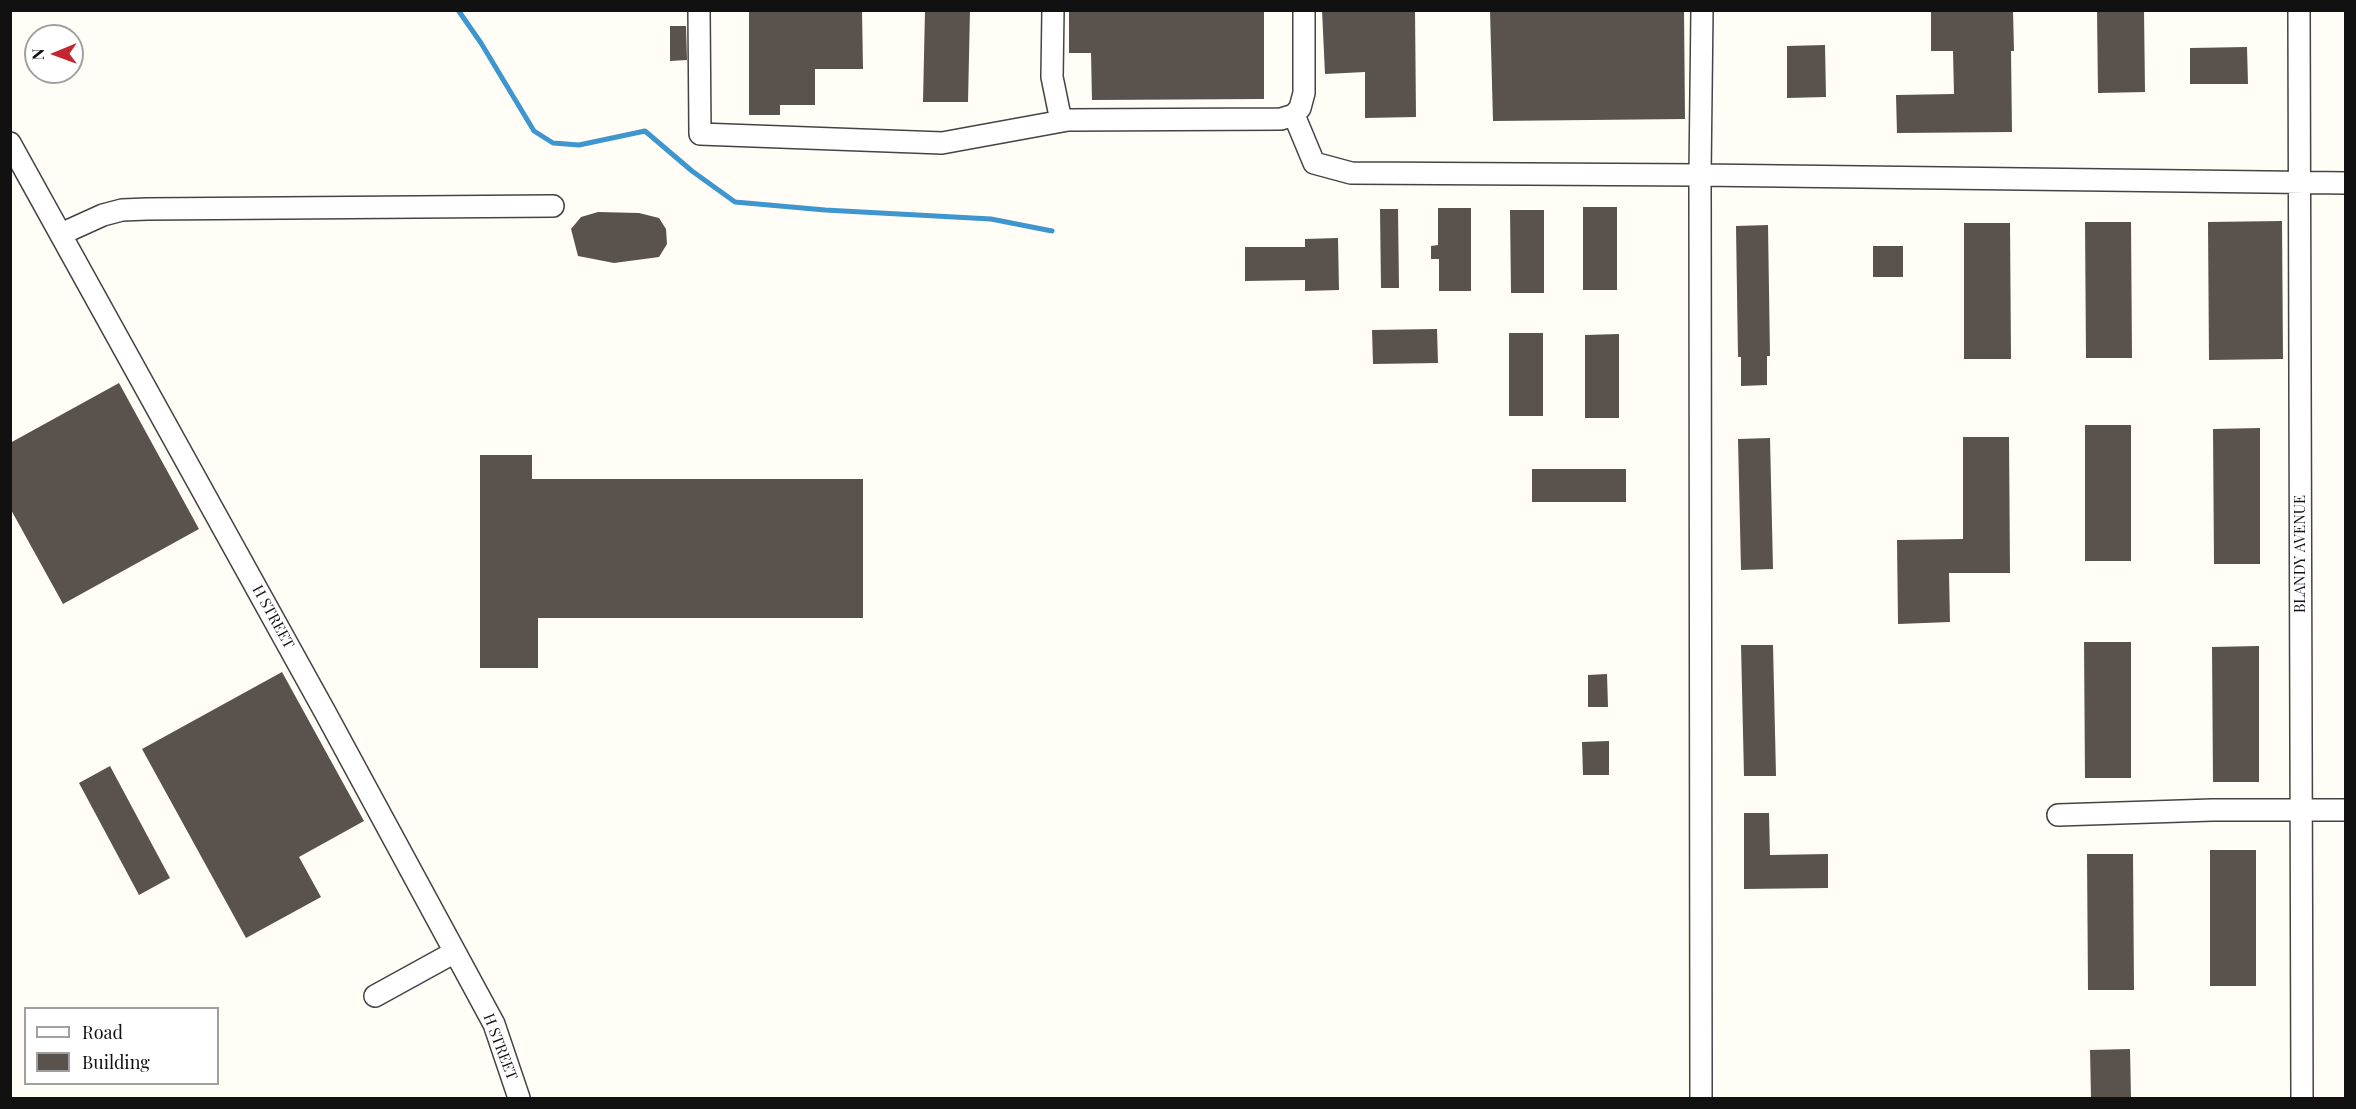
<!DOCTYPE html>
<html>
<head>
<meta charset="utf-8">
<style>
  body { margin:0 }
  #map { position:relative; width:2356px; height:1109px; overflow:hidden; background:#fffdf5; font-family:"Playfair Display",serif }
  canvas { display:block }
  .frame { position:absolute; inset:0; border:12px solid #111; pointer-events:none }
  .legend { position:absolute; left:24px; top:1007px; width:195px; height:78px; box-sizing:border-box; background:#fff; border:2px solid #a0a0a0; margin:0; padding:8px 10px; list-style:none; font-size:18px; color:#111 }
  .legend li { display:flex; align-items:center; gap:12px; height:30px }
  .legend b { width:30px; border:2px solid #a0a0a0 }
  .north { position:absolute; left:24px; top:24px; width:60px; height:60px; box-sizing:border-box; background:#fff; border:2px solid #a0a0a0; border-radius:50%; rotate:269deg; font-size:16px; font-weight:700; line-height:24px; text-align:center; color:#111 }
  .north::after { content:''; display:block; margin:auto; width:21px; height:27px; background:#c4262e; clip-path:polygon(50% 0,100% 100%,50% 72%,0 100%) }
</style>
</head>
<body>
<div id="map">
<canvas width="2356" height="1109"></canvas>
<div class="frame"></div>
<ul class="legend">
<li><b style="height:8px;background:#fff"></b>Road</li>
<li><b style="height:16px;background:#5a524d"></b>Building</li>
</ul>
<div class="north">N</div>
</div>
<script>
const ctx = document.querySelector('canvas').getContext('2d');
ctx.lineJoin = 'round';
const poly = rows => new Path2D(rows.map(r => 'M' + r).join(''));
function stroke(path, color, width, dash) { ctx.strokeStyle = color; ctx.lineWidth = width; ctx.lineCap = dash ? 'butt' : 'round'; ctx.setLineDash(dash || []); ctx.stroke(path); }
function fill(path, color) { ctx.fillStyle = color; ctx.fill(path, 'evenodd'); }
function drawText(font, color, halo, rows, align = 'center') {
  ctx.font = font + ' "Playfair Display",serif'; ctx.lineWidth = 6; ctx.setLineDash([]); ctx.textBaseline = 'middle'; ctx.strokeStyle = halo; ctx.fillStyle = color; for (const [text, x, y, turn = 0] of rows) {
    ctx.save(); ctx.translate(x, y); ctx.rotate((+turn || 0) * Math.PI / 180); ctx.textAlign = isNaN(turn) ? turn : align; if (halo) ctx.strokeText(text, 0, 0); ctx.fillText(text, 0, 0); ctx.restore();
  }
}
stroke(poly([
  [458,10,481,43,534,131,553,143,579,145,645,131,692,171,735,202,825,210,991,219,1052,231]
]), '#3f96cf', 5);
fill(poly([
  [749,10,862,10,863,69,815,69,815,105,780,105,780,115,749,115],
  [925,10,970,10,968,102,923,102],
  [1069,10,1264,10,1264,99,1092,100,1091,53,1069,53],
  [1322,10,1415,10,1416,117,1365,118,1365,72,1325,74],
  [1490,10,1684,10,1685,119,1493,121],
  [1931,10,2013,10,2014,51,2011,51,2012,132,1897,133,1896,95,1954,94,1953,51,1931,51],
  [2097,10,2144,10,2145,92,2098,93],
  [670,26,686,26,687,60,670,61],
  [1825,45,1826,97,1787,98,1787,46],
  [2247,47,2248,84,2190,84,2190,48],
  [1583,207,1617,207,1617,290,1583,290],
  [1438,208,1471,208,1471,291,1439,291,1439,259,1431,259,1431,246,1438,245],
  [1380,209,1398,209,1399,288,1381,288],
  [1510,210,1544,210,1544,293,1511,293],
  [598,212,639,213,659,218,666,229,667,244,659,257,614,263,578,256,571,229,581,217],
  [2282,221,2283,359,2209,360,2208,222],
  [2085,222,2131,222,2132,358,2086,358],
  [1964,223,2010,223,2011,359,1964,359],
  [1768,225,1770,356,1767,356,1767,385,1741,386,1741,357,1738,357,1736,226],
  [1338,238,1339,290,1305,291,1305,280,1245,281,1245,247,1305,247,1305,239],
  [1873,246,1903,246,1903,277,1873,277],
  [1437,329,1438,363,1373,364,1372,330],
  [1509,333,1543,333,1543,416,1509,416],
  [1619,334,1619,418,1585,418,1585,335],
  [119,383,199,529,63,604,10,508,10,443],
  [2085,425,2131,425,2131,561,2085,561],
  [2260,428,2260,564,2214,564,2213,429],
  [1963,437,2009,437,2010,573,1949,573,1950,622,1898,624,1897,540,1963,539],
  [1770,438,1773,569,1741,570,1738,439],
  [480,455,532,455,532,479,863,479,863,618,538,618,538,668,480,668],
  [1532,469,1626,469,1626,502,1532,502],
  [2084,642,2131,642,2131,778,2085,778],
  [1741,645,1773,645,1776,776,1744,776],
  [2259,646,2259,782,2213,782,2212,647],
  [282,672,364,821,299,857,321,897,246,938,142,749],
  [1607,674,1608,707,1588,707,1588,675],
  [1609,741,1609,775,1583,775,1582,742],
  [110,766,170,878,139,895,79,783],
  [1744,813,1769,813,1770,855,1828,854,1828,888,1744,889],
  [2210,850,2256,850,2256,986,2210,986],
  [2087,854,2133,854,2134,990,2088,990],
  [2130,1049,2131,1098,2091,1098,2090,1050]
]), '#5a524d');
const minor = poly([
  [699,10,700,134,942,143,1068,120,1281,119,1294,115],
  [1053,10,1052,77,1061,121],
  [2299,10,2302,1098],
  [1294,115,1314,163,1351,173,1700,175,1702,10],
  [1294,115,1300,108,1304,93,1304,10],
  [10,143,325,712,494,1024,519,1098],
  [61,234,103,215,122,210,147,209,553,206],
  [2058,815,2212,810,2346,810],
  [375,996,455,952],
  [1701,1098,1700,175,2346,183]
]);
stroke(minor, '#444', 24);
stroke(minor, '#fff', 21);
drawText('15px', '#111', '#fff', [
  ["BLANDY AVENUE",2300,554,-90],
  ["H STREET",273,617,61],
  ["H STREET",500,1047,69]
]);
</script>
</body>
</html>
